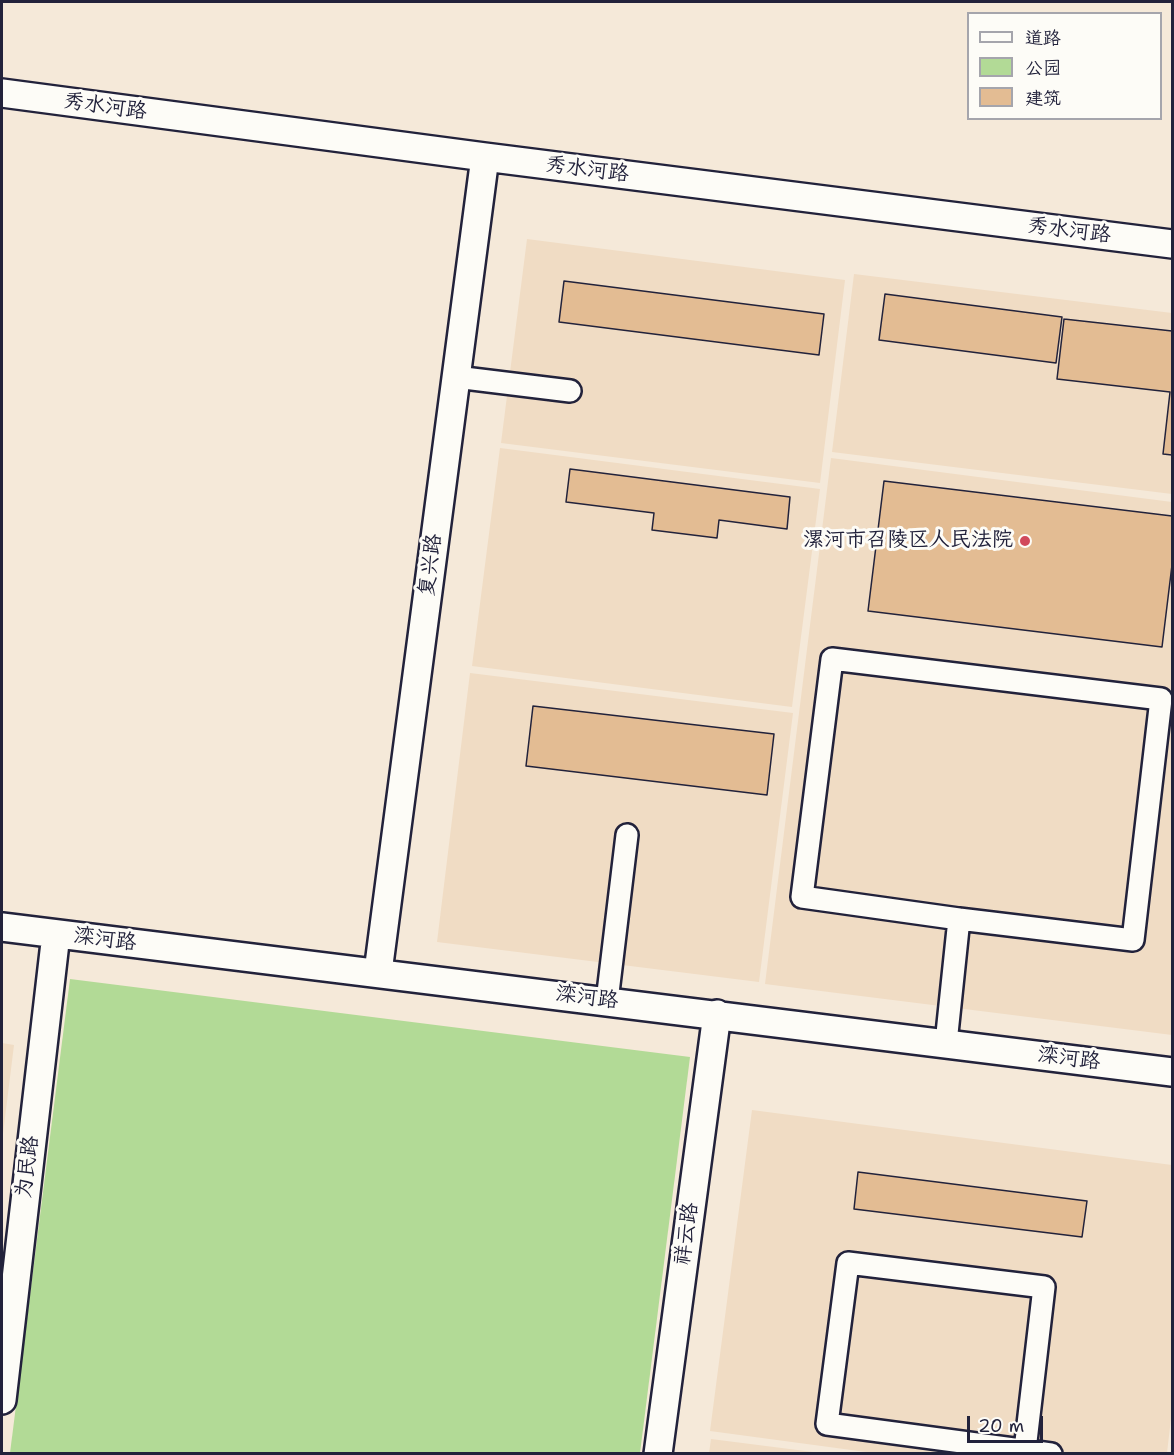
<!DOCTYPE html>
<html>
<head>
<meta charset="utf-8">
<style>
  body { margin:0 }
  #map { position:relative; width:1174px; height:1455px; overflow:hidden; background:#f5e9d9; font-family:"Shantell Sans","LXGW WenKai TC",sans-serif }
  canvas { display:block }
  .frame { position:absolute; inset:0; border:3px solid #22223b; pointer-events:none }
  .legend { position:absolute; left:967px; top:12px; width:195px; height:108px; box-sizing:border-box; background:#fdfcf7; border:2px solid #a5a5ac; margin:0; padding:8px 10px; list-style:none; font-size:18px; color:#22223b }
  .legend li { display:flex; align-items:center; gap:12px; height:30px }
  .legend b { width:30px; border:2px solid #a5a5ac }
  .scale { position:absolute; left:967px; top:1416px; width:76px; height:27px; box-sizing:border-box; border:3px solid #22223b; border-top:0; padding-left:8px; font-size:18px; line-height:21px; white-space:nowrap; color:#22223b; -webkit-text-stroke:4px #fdfcf7; paint-order:stroke }
</style>
</head>
<body>
<div id="map">
<canvas width="1174" height="1455"></canvas>
<div class="frame"></div>
<ul class="legend">
<li><b style="height:8px;background:#fdfcf7"></b>道路</li>
<li><b style="height:16px;background:#b2da96"></b>公园</li>
<li><b style="height:16px;background:#e3bc93"></b>建筑</li>
</ul>
<div class="scale">20 m</div>
</div>
<script>
const ctx = document.querySelector('canvas').getContext('2d');
ctx.lineJoin = 'round';
function fill(path, color) { ctx.fillStyle = color; ctx.fill(path, 'evenodd'); }
const poly = rows => new Path2D(rows.map(r => 'M' + r).join(''));
function stroke(path, color, width, dash) { ctx.strokeStyle = color; ctx.lineWidth = width; ctx.lineCap = dash ? 'butt' : 'round'; ctx.setLineDash(dash || []); ctx.stroke(path); }
function drawText(font, color, halo, rows, align = 'center') {
  ctx.font = font + ' "Shantell Sans","LXGW WenKai TC",sans-serif'; ctx.lineWidth = 6; ctx.setLineDash([]); ctx.textBaseline = 'middle'; ctx.strokeStyle = halo; ctx.fillStyle = color; for (const [text, x, y, turn = 0] of rows) {
    ctx.save(); ctx.translate(x, y); ctx.rotate((+turn || 0) * Math.PI / 180); ctx.textAlign = isNaN(turn) ? turn : align; if (halo) ctx.strokeText(text, 0, 0); ctx.fillText(text, 0, 0); ctx.restore();
  }
}
fill(poly([
  [527,239,845,280,820,483,501,443],
  [854,274,1172,313,1172,494,832,452],
  [500,448,820,489,792,707,472,666],
  [831,458,1172,502,1172,1035,765,984],
  [470,673,793,713,759,982,437,942],
  [2,1043,14,1045,2,1142],
  [752,1110,1172,1165,1172,1410,1167,1453,881,1454,710,1431],
  [711,1439,821,1453,709,1453]
]), '#f0dcc4');
fill(poly([
  [70,979,690,1057,640,1453,10,1453]
]), '#b2da96');
const building = poly([
  [564,281,824,314,819,355,559,322,564,281],
  [885,294,1062,317,1056,363,879,340,885,294],
  [1064,319,1172,331,1172,455,1163,454,1170,392,1057,379,1064,319],
  [570,469,790,497,787,529,719,520,717,538,652,530,654,513,566,502,570,469],
  [884,481,1172,516,1172,565,1162,647,868,611,884,481],
  [533,706,774,734,767,795,526,766,533,706],
  [858,1172,1087,1201,1082,1237,854,1209,858,1172]
]);
fill(building, '#e3bc93');
stroke(building, '#22223b', 1.5);
const minor = poly([
  [456,377,570,391],
  [607,1001,627,835],
  [946,1043,959,919,1133,940,1161,699,832,659,802,897,959,919],
  [1025,1450,1044,1287,848,1263,827,1424,1051,1454]
]);
const tertiary = poly([
  [2,93,485,157,1172,244],
  [2,927,1172,1072],
  [378,972,485,157],
  [2,1400,56,934],
  [658,1454,717,1014]
]);
stroke(minor, '#22223b', 26);
stroke(tertiary, '#22223b', 32);
stroke(minor, '#fdfcf7', 21);
stroke(tertiary, '#fdfcf7', 27);
for (const [x, y, r, color] of [
  [1025,541,6,"#d1495b"]
]) { const dot = new Path2D(); dot.arc(x, y, r, 0, 2 * Math.PI); ctx.fillStyle = color; ctx.fill(dot); stroke(dot, '#fdfcf7', 2); }
drawText('21px', '#22223b', '#fdfcf7', [
  ["秀水河路",105,107,8],
  ["秀水河路",587,170,7],
  ["秀水河路",1069,231,7],
  ["复兴路",431,565,-83],
  ["滦河路",105,940,7],
  ["滦河路",587,998,7],
  ["滦河路",1069,1059,7],
  ["为民路",28,1167,-83],
  ["祥云路",687,1234,-82]
]);
drawText('21px', '#22223b', '#fdfcf7', [
  ["漯河市召陵区人民法院",1013,541]
], 'right');
</script>
</body>
</html>
